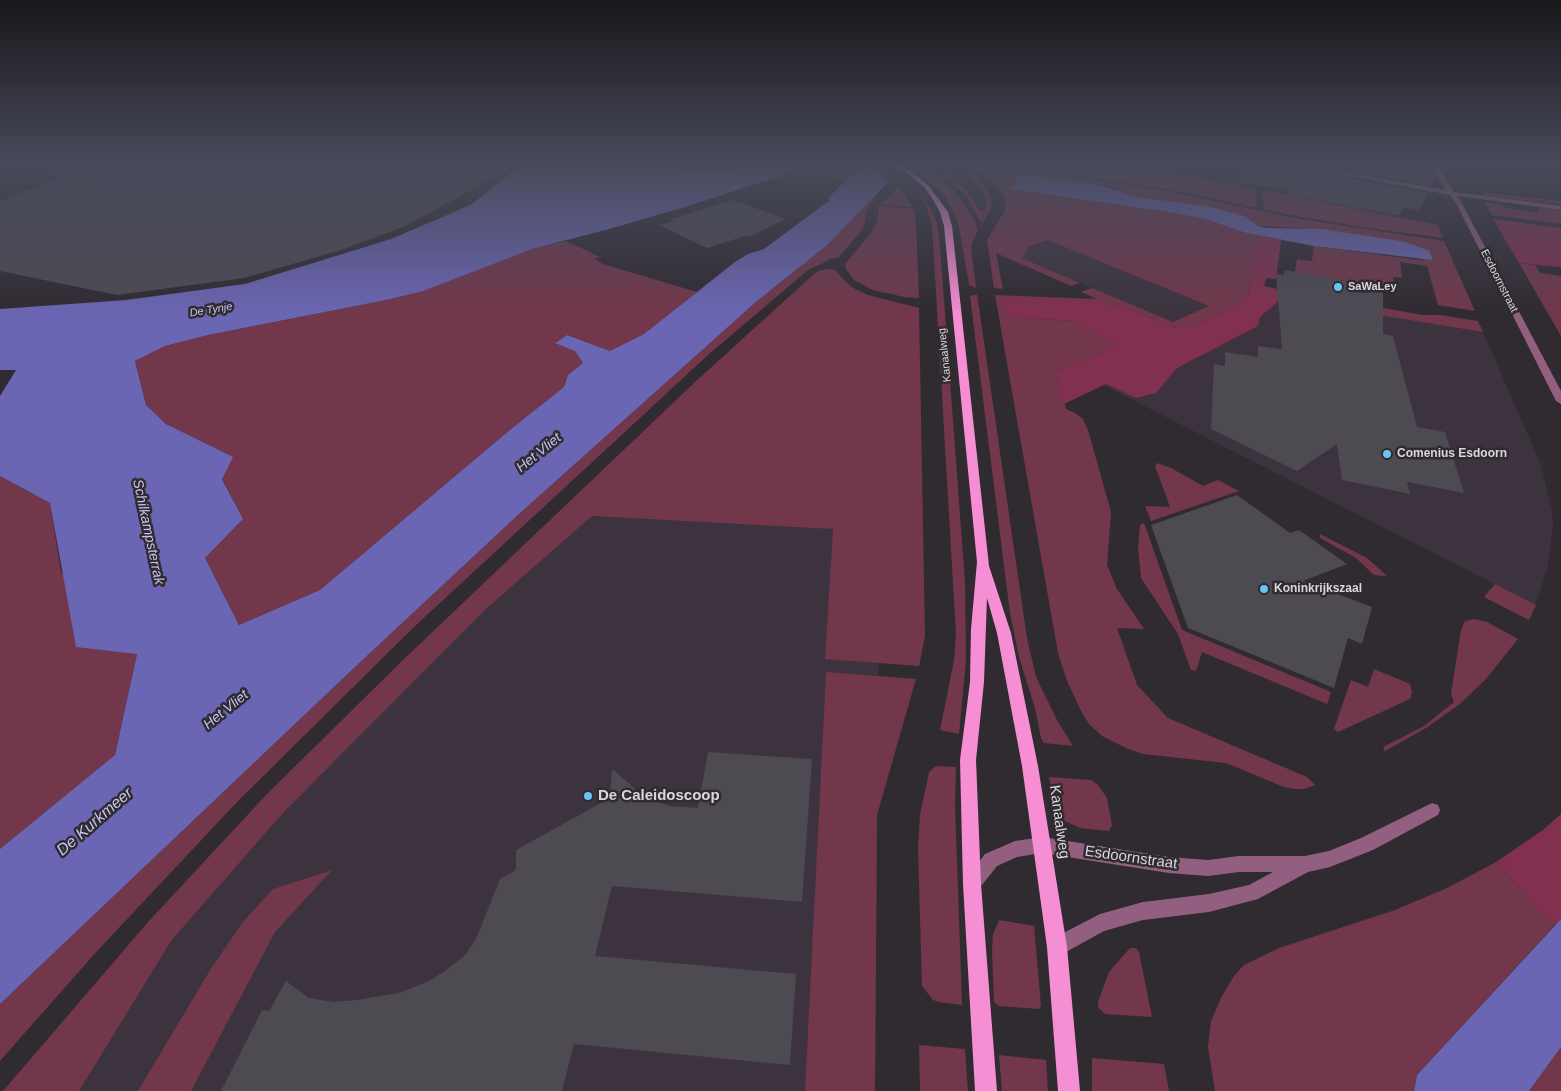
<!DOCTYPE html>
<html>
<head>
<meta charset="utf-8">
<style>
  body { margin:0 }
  canvas { display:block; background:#302a31 }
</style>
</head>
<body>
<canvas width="1561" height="1091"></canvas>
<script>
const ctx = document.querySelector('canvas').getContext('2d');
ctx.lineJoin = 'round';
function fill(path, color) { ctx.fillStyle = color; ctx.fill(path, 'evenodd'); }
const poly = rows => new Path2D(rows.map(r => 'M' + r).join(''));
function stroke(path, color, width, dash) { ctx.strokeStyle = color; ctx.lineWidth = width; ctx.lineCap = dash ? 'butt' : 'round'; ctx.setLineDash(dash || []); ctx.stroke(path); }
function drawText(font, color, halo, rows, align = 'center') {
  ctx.font = font + ' Arial,sans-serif'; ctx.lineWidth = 5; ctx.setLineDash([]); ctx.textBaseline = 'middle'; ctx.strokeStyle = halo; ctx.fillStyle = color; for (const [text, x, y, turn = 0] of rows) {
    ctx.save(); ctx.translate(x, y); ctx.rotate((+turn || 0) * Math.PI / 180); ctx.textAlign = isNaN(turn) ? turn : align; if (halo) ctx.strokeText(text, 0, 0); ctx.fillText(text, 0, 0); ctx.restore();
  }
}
fill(poly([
  [664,164,746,164,727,171,706,172],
  [1048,240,1207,304,1209,307,1173,322,1021,258,1029,246],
  [1278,290,1480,325,1541,465,1552,510,1553,525,1548,565,1536,605,1101,384],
  [592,516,888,531,878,676,875,1091,46,1091,171,941,283,813,486,609]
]), '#3c333e');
fill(poly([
  [76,164,131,164,94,179,47,175],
  [796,164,863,164,847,181,817,173,809,177,792,174],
  [921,164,943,180,956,193,972,215,978,230,971,246,976,288,969,285,958,221,945,196,916,168],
  [970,164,1161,190,1300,219,1444,241,1475,311,1438,305,1427,266,1400,262,1402,278,1393,277,1395,290,1295,272,1297,259,1312,261,1314,246,1426,261,1352,234,1302,228,1258,226,1245,216,1208,206,1136,197,1108,186,1070,180,1020,174,1010,189,1169,212,1205,219,1258,235,1248,294,1235,306,1190,328,1176,328,1126,308,1101,301,1024,318,1073,321,1113,344,1103,352,1055,372,1066,409,1075,413,1083,419,1088,430,1111,512,1107,565,1117,589,1144,629,1117,628,1137,685,1168,718,1307,777,1315,785,1304,789,1295,789,1284,787,1226,763,1143,754,1128,749,1102,736,1089,724,1082,713,1067,681,1058,653,995,295,1097,299,1081,292,1092,288,1173,322,1209,306,1048,240,1029,246,1022,258,1080,283,1071,286,996,253,1003,289,994,288,987,240,1004,212,1005,201,1003,194,992,181],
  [978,164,1083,164,1077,176],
  [1088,164,1207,179,1255,189,1257,208,1179,191,1083,176],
  [966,174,970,173,980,181,991,196,991,209,982,224,965,195,943,175,949,175,957,182,967,191,980,211,984,211,987,206,982,191],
  [907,178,923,197,931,209,937,224,940,246,965,582,966,660,959,734,940,730,954,660,956,634,932,225,924,200,913,186,905,180],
  [899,187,912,207,881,205,883,201,885,201],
  [1262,190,1438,225,1443,238,1360,227,1264,210],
  [1481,192,1561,201,1561,204,1483,196],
  [872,198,874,199,867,211,863,229,838,258,831,259,808,270,708,355,414,627,239,800,98,950,0,1061,0,1004,355,667,519,514,757,301,826,246],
  [1484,202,1501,204,1504,208,1540,213,1538,208,1561,210,1561,224,1492,215],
  [879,206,913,209,916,221,919,298,904,297,873,290,854,280,846,269,845,264,870,234,877,221],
  [566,241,600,257,594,259,603,264,697,292,644,334,610,351,567,335,556,342,575,351,583,363,568,375,564,387,511,429,320,590,239,625,205,558,243,519,222,478,232,457,166,424,146,405,135,361,165,346,208,335,386,300,532,249],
  [1519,263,1535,265,1540,273,1561,276,1561,336],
  [832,269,836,271,851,287,868,295,919,308,925,636,919,666,825,659,833,529,592,516,486,609,283,813,171,941,79,1091,3,1091,149,921,267,794,403,660,694,383,814,274,821,270],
  [1279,289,1422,315,1440,315,1478,321,1483,332,1281,299],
  [977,294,1027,638,1036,677,1057,720,1073,746,1044,743,1041,738,1035,708,1019,657,1010,613,970,296],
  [1157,463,1171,468,1203,486,1218,480,1239,491,1151,521,1145,506,1170,507,1155,466],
  [0,476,50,503,61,572,137,654,115,755,0,849],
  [1144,523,1182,630,1331,692,1327,704,1202,652,1196,671,1191,670,1178,634,1141,578,1138,547,1140,525],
  [1320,534,1367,558,1387,576,1374,575,1356,558,1320,538],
  [1495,584,1536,605,1529,620,1484,597],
  [1474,619,1487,622,1518,639,1486,679,1460,704,1426,728,1385,751,1383,747,1424,726,1454,702,1451,694,1461,630,1465,621],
  [1374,669,1410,684,1412,693,1410,699,1338,732,1334,729,1351,680,1368,687],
  [826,672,916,679,877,815,875,1091,805,1091],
  [936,766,956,767,955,805,962,1005,939,1002,933,1000,922,986,918,848,920,815,929,772],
  [1049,777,1091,780,1098,785,1107,798,1112,825,1109,831,1080,828,1061,819,1055,812],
  [1496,862,1554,926,1417,1075,1414,1091,1215,1091,1208,1047,1211,1021,1222,996,1234,976,1244,965,1279,948,1395,910,1447,888],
  [332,870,275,932,191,1091,138,1091,212,967,243,922,273,889],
  [999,920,1034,926,1041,1006,1039,1009,999,1006,994,1002,992,951,993,935],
  [1130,948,1136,948,1139,952,1152,1017,1105,1014,1098,1007,1098,1002,1109,972],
  [919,1045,965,1049,968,1091,920,1091],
  [1561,1047,1561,1091,1529,1091],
  [999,1055,1046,1060,1048,1091,1002,1091],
  [1092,1058,1164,1064,1169,1091,1092,1091]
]), '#72374b');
fill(poly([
  [1493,219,1561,228,1561,267,1519,263],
  [1258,235,1281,240,1276,279,1266,278,1264,286,1278,289,1281,299,1260,317,1258,326,1177,368,1156,393,1136,398,1106,384,1064,404,1055,372,1103,352,1113,344,1073,321,1024,318,1006,314,1002,297,1101,301,1126,308,1176,328,1190,328,1235,306,1248,294],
  [1561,814,1561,919,1554,926,1496,862,1543,830]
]), '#82304f');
fill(poly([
  [522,164,664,164,706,172,727,171,746,164,796,164,792,172,685,207,609,229,532,249,423,291,386,300,208,335,165,346,135,361,146,405,166,424,233,457,222,479,243,519,205,558,239,625,320,590,511,429,564,387,568,375,583,363,575,351,555,343,567,335,610,351,644,334,735,262,748,254,764,249,830,200,828,198,863,164,906,164,826,246,757,301,519,514,355,667,0,1004,0,849,115,755,137,654,76,647,50,503,0,476,0,396,16,370,0,370,0,309,126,300,245,284,391,239,461,209,472,204],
  [1020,174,1100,185,1136,197,1208,206,1245,216,1258,226,1266,228,1322,229,1406,242,1429,251,1433,260,1314,246,1247,233,1205,219,1169,212,1010,189],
  [1561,919,1561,1047,1529,1091,1414,1091,1417,1075]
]), '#6b66b3');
fill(poly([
  [865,164,908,164,892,182]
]), '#302a31');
fill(poly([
  [131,164,518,164,408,225,341,250,244,278,117,295,0,271,0,201,63,177,91,180],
  [1241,164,1284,164,1286,166,1428,193,1419,210,1403,207,1399,216,1287,194,1291,189,1240,183],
  [1307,164,1428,164,1436,177,1431,186],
  [732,200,786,219,751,236,745,236,707,248,659,225,675,221,672,219],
  [1285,270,1383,288,1383,334,1393,336,1417,427,1445,432,1464,493,1407,482,1410,494,1342,480,1337,444,1297,471,1211,429,1214,364,1225,366,1225,352,1258,357,1258,346,1282,349,1276,274,1284,275],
  [1237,495,1290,533,1299,530,1347,564,1303,581,1372,607,1362,644,1348,638,1334,688,1188,628,1151,525],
  [708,752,812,759,802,902,612,886,595,956,796,974,790,1065,574,1044,562,1091,221,1091,262,1010,269,1011,286,981,309,998,334,1002,357,1000,399,993,429,981,445,971,465,955,476,939,500,879,516,870,516,850,610,798,612,769,647,799,670,806,698,808]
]), '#4d4a52');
fill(poly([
  [1286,164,1298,164,1446,190,1430,164,1436,164,1454,192,1561,206,1561,210,1458,196,1561,391,1561,404,1556,401,1456,203,1450,195,1286,164],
  [1432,803,1438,805,1440,810,1438,815,1373,850,1330,867,1308,872,1258,899,1209,912,1143,920,1104,931,1057,957,1050,954,1047,947,1050,940,1100,914,1143,902,1209,894,1249,885,1273,872,1239,872,1208,876,1169,873,1042,853,1017,857,997,866,978,890,972,893,966,890,963,884,985,854,1015,841,1042,837,1169,857,1208,860,1239,856,1305,856,1329,851,1361,838,1432,803]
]), '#925f80');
fill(poly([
  [895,164,901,164,928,185,948,212,952,226,989,566,1011,633,1038,766,1067,947,1080,1091,1058,1091,1047,947,1022,766,997,633,987,598,984,682,976,760,981,884,997,1091,975,1091,963,884,960,760,970,682,971,629,977,562,944,226,940,212,932,198,924,187,895,164]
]), '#f68ed4');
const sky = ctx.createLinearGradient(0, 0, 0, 316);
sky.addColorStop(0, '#1a171b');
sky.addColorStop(0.52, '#484a5a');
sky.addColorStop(1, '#484a5a00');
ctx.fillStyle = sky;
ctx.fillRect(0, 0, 1561, 316);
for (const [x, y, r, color] of [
  [1338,287,5,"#64c5ee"],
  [1387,454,5,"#64c5ee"],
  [1264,589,5,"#64c5ee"],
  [588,796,5,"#64c5ee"]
]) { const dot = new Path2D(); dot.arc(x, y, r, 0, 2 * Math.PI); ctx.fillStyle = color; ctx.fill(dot); stroke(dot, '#302a31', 2); }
drawText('11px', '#dad6da', '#302a31', [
  ["Esdoornstraat",1499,281,63],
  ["Kanaalweg",945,355,-96]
]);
drawText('bold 11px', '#dad6da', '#302a31', [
  ["SaWaLey",1348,287]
], 'left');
drawText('italic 11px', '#c5c5f0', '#302a31', [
  ["De Tynje",211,310,-9]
]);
drawText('bold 12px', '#dad6da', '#302a31', [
  ["Comenius Esdoorn",1397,454],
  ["Koninkrijkszaal",1274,589]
], 'left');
drawText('italic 14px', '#c5c5f0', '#302a31', [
  ["Het Vliet",539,453,-39],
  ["Schilkampsterrak",148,532,78],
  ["Het Vliet",226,710,-39]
]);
drawText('bold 15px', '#dad6da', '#302a31', [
  ["De Caleidoscoop",598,796]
], 'left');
drawText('15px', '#dad6da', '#302a31', [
  ["Kanaalweg",1059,822,82],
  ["Esdoornstraat",1131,858,8]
]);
drawText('italic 16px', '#c5c5f0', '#302a31', [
  ["De Kurkmeer",95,822,-41]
]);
</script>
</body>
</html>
